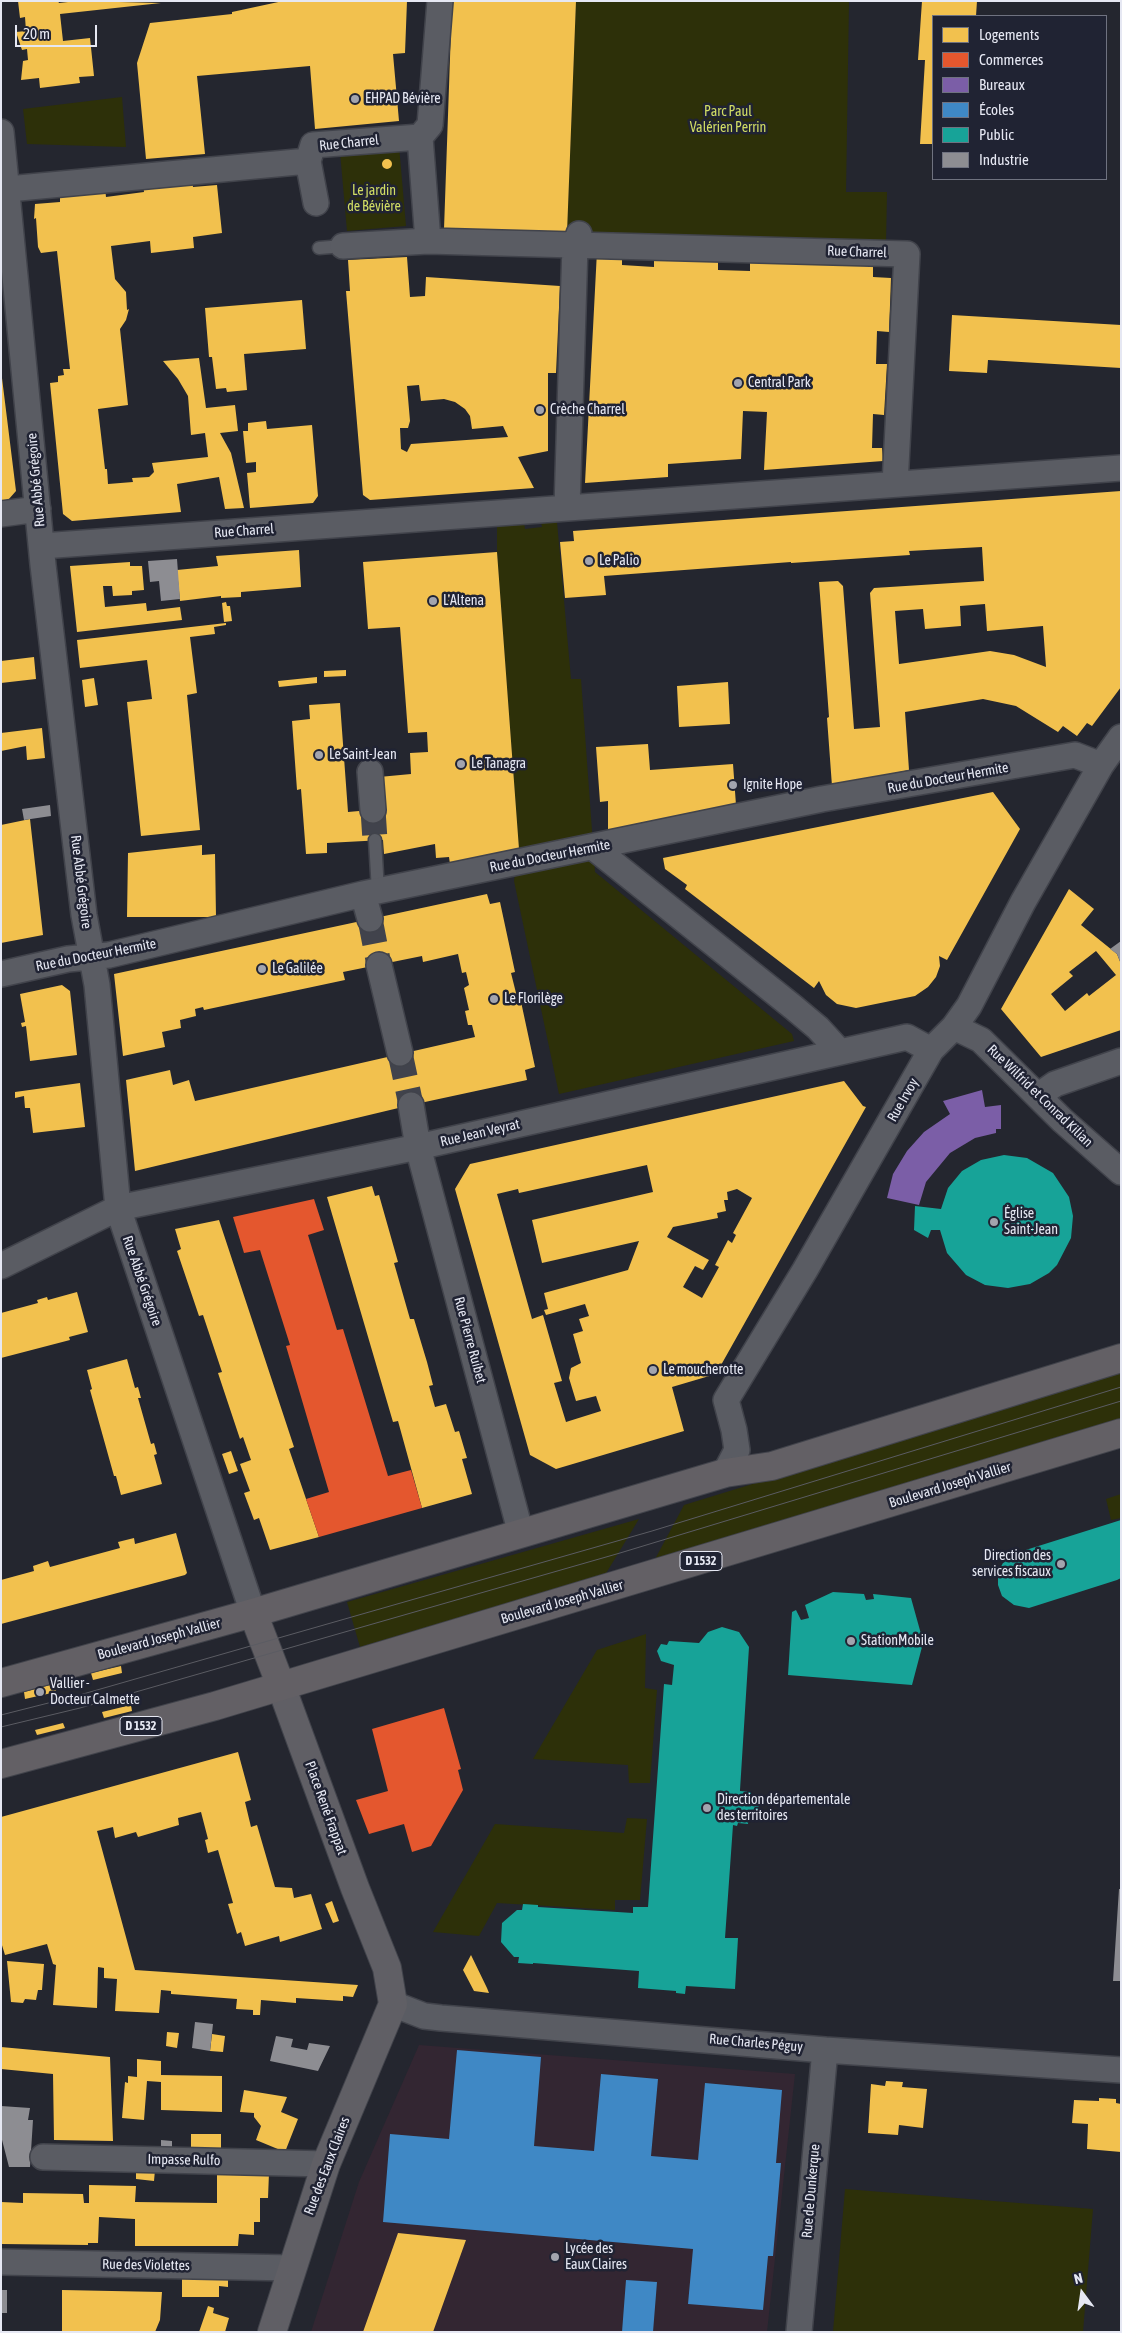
<!DOCTYPE html>
<html>
<head>
<meta charset="utf-8">
<style>
  body { margin:0 }
  #map { position:relative; width:1122px; height:2333px; overflow:hidden; background:#24262f; font-family:"Asap Condensed",sans-serif }
  canvas { display:block }
  .frame { position:absolute; inset:0; border:2px solid #e6e8f3; pointer-events:none }
  .legend { position:absolute; left:932px; top:15px; width:175px; height:165px; box-sizing:border-box; background:#202333; border:1px solid #6f7280; margin:0; padding:6px 9px; list-style:none; font-size:15px; color:#e6e8f3 }
  .legend li { display:flex; align-items:center; gap:10px; height:25px }
  .legend b { width:25px; border:1px solid #6f7280 }
  .north { position:absolute; left:1057px; top:2268px; width:50px; height:50px; -webkit-text-stroke:4px #202333; paint-order:stroke; rotate:346deg; font-size:14px; font-weight:700; line-height:20px; text-align:center; color:#e6e8f3 }
  .north::after { content:''; display:block; margin:auto; width:18px; height:22px; background:#e6e8f3; clip-path:polygon(50% 0,100% 100%,50% 72%,0 100%) }
  .scale { position:absolute; left:15px; top:25px; width:82px; height:22px; box-sizing:border-box; border:2px solid #e6e8f3; border-top:0; padding-left:6px; font-size:15px; line-height:18px; white-space:nowrap; color:#e6e8f3; -webkit-text-stroke:4px #202333; paint-order:stroke }
</style>
</head>
<body>
<div id="map">
<canvas width="1122" height="2333"></canvas>
<div class="frame"></div>
<ul class="legend">
<li><b style="height:14px;background:#f2c14e"></b>Logements</li>
<li><b style="height:14px;background:#e4572e"></b>Commerces</li>
<li><b style="height:14px;background:#7b5ea7"></b>Bureaux</li>
<li><b style="height:14px;background:#3f88c5"></b>Écoles</li>
<li><b style="height:14px;background:#17a398"></b>Public</li>
<li><b style="height:14px;background:#8d8d92"></b>Industrie</li>
</ul>
<div class="north">N</div>
<div class="scale">20 m</div>
</div>
<script>
const ctx = document.querySelector('canvas').getContext('2d');
ctx.lineJoin = 'round';
function fill(path, color) { ctx.fillStyle = color; ctx.fill(path, 'evenodd'); }
const poly = rows => new Path2D(rows.map(r => 'M' + r).join(''));
function stroke(path, color, width, dash) { ctx.strokeStyle = color; ctx.lineWidth = width; ctx.lineCap = dash ? 'butt' : 'round'; ctx.setLineDash(dash || []); ctx.stroke(path); }
function drawText(font, color, halo, rows, align = 'center') {
  ctx.font = font + ' "Asap Condensed",sans-serif'; ctx.lineWidth = 5; ctx.setLineDash([]); ctx.textBaseline = 'middle'; ctx.strokeStyle = halo; ctx.fillStyle = color; for (const [text, x, y, turn = 0] of rows) {
    ctx.save(); ctx.translate(x, y); ctx.rotate((+turn || 0) * Math.PI / 180); ctx.textAlign = isNaN(turn) ? turn : align; if (halo) ctx.strokeText(text, 0, 0); ctx.fillText(text, 0, 0); ctx.restore();
  }
}
fill(poly([
  [419,2045,795,2074,767,2332,311,2332,359,2182]
]), '#332632');
fill(poly([
  [576,1,849,1,846,192,887,192,886,243,567,233],
  [122,97,126,147,27,144,23,109],
  [399,146,406,226,347,231,340,152],
  [541,522,557,522,571,679,581,679,595,872,792,1034,794,1041,559,1094,514,881,519,849,497,552,497,524,524,523,525,529,542,527],
  [1121,1371,1121,1419,653,1563,684,1505],
  [1121,1494,1121,1518,1111,1520,1106,1499],
  [639,1519,605,1575,360,1647,347,1602],
  [646,1634,645,1688,657,1690,650,1783,629,1783,628,1765,533,1759,597,1650],
  [627,1818,647,1819,640,1900,615,1900,615,1910,497,1903,479,1936,433,1932,495,1824,624,1833],
  [845,2189,1093,2209,1083,2332,833,2332]
]), '#2d3009');
fill(poly([
  [18,1,58,1,59,3,77,1,161,3,60,14,63,41,90,38,94,76,79,77,80,83,40,88,39,78,21,80,23,61,28,60,27,49,22,50,16,32,26,31,25,17,20,18],
  [283,1,407,1,405,53,393,54,399,121,315,129,310,66,197,76,205,154,146,159,137,63,150,23,232,14,232,12],
  [452,1,576,1,567,233,444,229],
  [922,1,977,1,976,16,933,16,933,144,920,144,925,60,918,60],
  '382 164a5 5 0 1 1 10 0a5 5 0 1 1-10 0Z',
  [192,179,193,187,217,185,222,233,193,237,194,248,151,253,150,241,111,246,115,279,126,292,127,310,129,309,126,320,120,329,128,405,98,409,105,469,107,469,108,484,133,482,132,478,149,477,154,472,152,463,208,457,205,433,191,435,188,396,178,379,163,361,199,358,206,408,235,405,238,431,220,433,231,453,244,508,225,509,219,477,177,484,181,512,72,521,63,514,50,383,58,382,58,376,64,375,63,369,70,369,57,251,41,253,38,247,36,218,34,219,35,204,60,202,60,193,105,188,106,197,144,192,143,184],
  [597,251,622,252,622,265,654,267,654,255,718,257,718,270,750,271,750,259,873,264,873,277,891,278,889,332,877,331,876,364,887,364,884,415,873,414,872,448,882,448,883,461,764,470,767,412,743,411,741,459,668,464,668,477,585,483],
  [407,257,410,297,425,296,426,277,560,286,556,373,548,373,548,451,518,457,534,488,370,500,363,495,346,291,350,291,348,260],
  [419,385,421,401,444,399,455,402,465,409,470,416,472,429,503,426,508,437,411,444,407,452,401,449,400,428,408,428,410,421,407,386],
  [302,300,306,349,244,354,247,390,227,392,226,388,216,389,212,357,209,357,205,308],
  [952,315,1121,325,1121,368,988,360,987,373,949,371],
  [1,370,16,491,1,508],
  [266,421,267,429,312,425,318,496,313,503,250,508,247,473,256,472,256,462,246,463,243,431,248,431,248,423],
  [1121,491,1121,687,1092,726,1087,723,1077,736,1063,726,1058,732,1016,706,983,699,905,712,909,770,832,786,827,718,829,717,819,582,838,581,843,586,854,729,880,727,870,593,874,588,984,581,982,547,909,551,910,555,791,563,791,562,604,576,606,595,565,598,560,542,574,541,573,531],
  [985,604,987,631,1043,626,1046,667,1014,655,990,651,899,664,895,611,923,609,925,629,961,626,960,606],
  [299,550,301,587,241,592,241,597,221,598,221,596,180,601,177,570,218,566,216,556],
  [497,552,519,849,450,864,449,857,436,858,435,844,384,854,383,840,327,843,327,853,306,854,301,789,297,790,292,721,310,719,309,705,340,703,348,812,381,809,379,777,411,774,410,753,428,752,427,732,408,733,400,627,368,629,363,562],
  [130,562,130,566,142,566,144,590,132,591,132,595,113,596,112,586,103,586,105,607,146,603,147,611,180,607,182,620,77,632,70,566],
  [226,602,227,606,230,606,232,621,224,622,222,603],
  [226,623,226,625,214,627,215,634,190,637,197,693,187,695,200,830,141,836,127,702,152,699,147,660,80,668,77,640],
  [34,657,36,679,1,683,1,661],
  [346,670,346,676,324,677,324,671],
  [317,677,317,683,279,687,278,681],
  [94,678,98,705,85,707,82,680],
  [728,682,730,724,679,727,677,686],
  [42,728,45,758,27,760,26,746,1,751,1,733],
  [648,744,650,770,733,764,736,805,608,831,608,801,600,802,596,747],
  [993,792,1020,829,947,960,939,956,940,966,936,977,928,987,915,996,856,1008,837,1004,826,995,819,981,814,988,685,889,687,885,665,869,663,858],
  [30,819,43,935,1,943,1,825],
  [202,845,202,855,215,854,216,917,127,917,128,853],
  [1069,889,1094,909,1081,925,1117,954,1121,964,1121,1030,1041,1057,1001,1009],
  [1096,951,1116,975,1089,996,1087,993,1065,1011,1051,994,1073,976,1069,972],
  [487,894,490,904,500,902,515,972,511,973,517,997,520,997,535,1067,525,1070,527,1080,411,1105,135,1171,126,1080,170,1070,173,1085,189,1080,195,1101,475,1037,472,1025,468,1025,465,1011,469,1010,464,988,469,985,466,972,462,973,458,954,423,962,422,956,343,972,345,980,204,1010,203,1007,195,1009,196,1016,180,1020,181,1028,162,1032,165,1047,123,1056,114,974],
  [62,985,70,991,77,1055,30,1061,26,1026,22,1027,21,1023,25,1022,20,994],
  [844,1081,863,1106,866,1107,716,1374,672,1387,684,1431,556,1469,530,1455,455,1189,470,1164],
  [647,1165,653,1192,532,1220,542,1263,639,1241,628,1270,544,1293,548,1309,544,1310,546,1315,585,1304,589,1316,579,1319,583,1331,573,1334,581,1363,571,1368,569,1378,576,1401,596,1396,601,1411,566,1422,554,1383,562,1381,543,1315,532,1319,497,1194,518,1189,519,1193],
  [737,1189,752,1198,733,1233,736,1235,732,1243,728,1240,715,1265,719,1267,702,1298,683,1287,695,1266,703,1270,709,1260,667,1237,673,1227,718,1218,717,1213,726,1211,724,1200,728,1200,727,1192],
  [80,1083,85,1127,33,1133,30,1108,25,1108,24,1096,15,1098,15,1092],
  [372,1186,375,1196,379,1195,398,1262,394,1263,410,1319,414,1319,427,1362,433,1385,429,1386,435,1407,446,1404,455,1432,459,1431,467,1458,462,1459,472,1494,422,1508,398,1421,393,1422,327,1197],
  [219,1220,294,1447,289,1449,319,1537,270,1550,259,1518,254,1520,244,1493,250,1491,240,1464,251,1460,243,1437,240,1439,218,1373,222,1372,203,1315,199,1316,177,1251,181,1249,175,1229],
  [77,1292,88,1332,69,1337,70,1340,1,1358,1,1313,38,1303,37,1300,47,1297,48,1300],
  [127,1359,135,1388,138,1387,141,1398,138,1398,151,1444,154,1443,157,1454,154,1455,162,1484,121,1495,116,1476,114,1476,90,1390,92,1389,87,1370],
  [231,1451,238,1471,229,1474,222,1454],
  [176,1533,187,1573,185,1575,1,1624,1,1580,34,1571,33,1566,48,1561,50,1567,120,1548,118,1542,134,1538,135,1544],
  [121,1666,122,1673,93,1680,91,1673],
  [54,1684,56,1692,25,1699,24,1692],
  [131,1705,132,1711,104,1718,102,1712],
  [63,1723,65,1728,37,1735,35,1730],
  [238,1752,251,1800,245,1802,251,1827,257,1825,275,1887,292,1888,294,1898,311,1894,322,1929,280,1942,279,1936,245,1946,241,1932,237,1934,228,1904,233,1903,218,1850,208,1853,205,1840,208,1839,201,1812,178,1818,179,1825,138,1837,136,1832,115,1838,113,1827,97,1831,135,1970,358,1985,353,1997,343,1996,343,2001,296,1998,296,2003,261,2000,260,2015,253,2015,253,2010,236,2009,237,1999,171,1994,171,1991,161,1990,159,2013,115,2011,117,1979,104,1978,104,1968,98,1967,97,2008,53,2005,56,1965,53,1964,47,1944,5,1955,1,1942,1,1817],
  [332,1901,339,1921,333,1923,325,1904],
  [471,1955,487,1988,489,1993,474,1991,463,1970],
  [7,1961,44,1964,42,1990,38,1990,36,2000,25,1999,23,2003,11,2002],
  [167,2032,179,2033,177,2048,166,2046],
  [212,2034,225,2036,223,2052,210,2051],
  [1,2047,110,2057,113,2141,54,2140,53,2074,1,2069],
  [137,2059,161,2061,161,2075,222,2076,222,2112,161,2110,161,2082,147,2081,144,2120,122,2118,125,2082,128,2083,128,2076,137,2077],
  [886,2081,903,2082,902,2087,927,2089,923,2128,899,2125,898,2135,868,2133,871,2084,885,2086],
  [244,2090,287,2097,281,2112,298,2119,285,2152,256,2140,261,2126,254,2117,254,2113,240,2112],
  [1099,2098,1116,2099,1116,2103,1121,2104,1121,2152,1087,2149,1088,2124,1072,2123,1074,2100,1099,2101],
  [191,2134,221,2134,221,2152,191,2152],
  [136,2168,155,2170,154,2181,136,2179],
  [217,2172,269,2173,268,2198,260,2198,260,2222,254,2222,254,2235,239,2234,238,2246,135,2246,135,2219,99,2217,98,2243,88,2243,88,2245,1,2244,1,2202,23,2203,23,2193,83,2194,84,2203,89,2203,89,2185,136,2186,135,2202,217,2203],
  [398,2233,466,2240,433,2332,363,2332],
  [182,2277,228,2278,228,2287,219,2286,219,2297,182,2297],
  [62,2290,162,2292,160,2320,155,2332,62,2332],
  [208,2306,214,2308,213,2313,229,2318,225,2332,199,2332]
]), '#f2c14e');
fill(poly([
  [314,1199,324,1230,308,1235,337,1330,343,1329,388,1476,411,1470,422,1508,319,1537,306,1499,329,1492,286,1346,290,1345,260,1250,244,1253,233,1217],
  [444,1708,461,1769,458,1770,463,1790,431,1846,412,1852,404,1824,369,1834,356,1800,388,1791,372,1729]
]), '#e4572e');
fill(poly([
  [982,1090,985,1107,1001,1105,1001,1129,996,1129,996,1133,975,1138,950,1153,926,1182,919,1205,887,1198,893,1174,907,1151,924,1132,950,1114,943,1101]
]), '#7b5ea7');
fill(poly([
  [457,2050,541,2057,534,2146,594,2151,601,2074,658,2079,651,2156,698,2160,705,2083,782,2090,776,2163,781,2163,773,2256,768,2256,763,2310,688,2304,693,2249,383,2222,390,2134,449,2139],
  [626,2280,657,2282,653,2332,622,2332]
]), '#3f88c5');
fill(poly([
  [1004,1155,1027,1158,1053,1173,1069,1197,1073,1216,1071,1238,1057,1265,1049,1273,1030,1284,1008,1288,985,1285,966,1275,947,1253,940,1230,931,1230,928,1238,914,1230,915,1206,941,1209,948,1188,962,1171,981,1160],
  [1121,1520,1121,1578,1117,1580,1029,1608,1014,1605,1002,1596,998,1585,998,1572,1003,1563,1013,1554],
  [833,1592,864,1594,866,1600,874,1599,873,1594,911,1598,921,1634,911,1635,912,1647,922,1647,912,1685,788,1675,792,1612,796,1610,801,1620,809,1618,805,1605],
  [722,1627,739,1632,749,1647,740,1790,740,1791,751,1792,750,1802,759,1802,758,1815,749,1814,748,1824,738,1823,737,1826,733,1825,725,1938,738,1938,735,1989,686,1986,685,1994,676,1993,676,1991,638,1988,639,1971,533,1963,533,1964,518,1963,519,1957,514,1957,501,1942,502,1923,517,1910,522,1910,523,1904,538,1905,538,1907,633,1913,633,1907,648,1907,664,1684,672,1685,674,1665,661,1661,657,1651,661,1644,667,1645,669,1641,699,1643,708,1632]
]), '#17a398');
fill(poly([
  [177,559,180,599,161,601,159,581,150,582,148,561],
  [50,805,51,816,24,820,22,809],
  [1121,941,1121,964,1117,954,1110,949],
  [1119,1889,1121,1889,1121,1981,1113,1981],
  [195,2022,213,2024,210,2051,192,2048],
  [276,2036,293,2039,291,2047,307,2050,309,2043,330,2046,318,2071,270,2061],
  [1,2106,30,2108,28,2120,33,2120,30,2167,9,2167,1,2136],
  [161,2140,172,2141,172,2152,161,2151],
  [1,2290,7,2290,7,2313,1,2313]
]), '#8d8d92');
stroke(poly([
  [373,810,375,840],
  [370,919,379,965],
  [400,1053,411,1105]
]), '#41434c', 25, [25, 12]);
const lane = poly([
  [319,248,343,246],
  [375,840,378,891]
]);
const street = poly([
  [1,132,43,565,84,915,97,985,118,1208,253,1613],
  [420,137,430,125,440,1],
  [308,161,316,203],
  [8,189,308,161,313,145,420,137,428,241,575,245,579,234],
  [343,246,428,241],
  [567,507,575,245,907,254,895,484],
  [1,514,38,509],
  [42,546,1121,468],
  [370,772,373,810],
  [593,847,793,1007,818,1028,840,1052],
  [363,894,370,919],
  [379,965,400,1053],
  [1,974,68,959,109,955,363,894,822,799,1075,755,1101,765],
  [954,1027,981,1040,1062,1120,1121,1172],
  [1038,1096,1055,1084,1121,1061],
  [411,1105,418,1147,521,1534],
  [1,1266,118,1208,418,1147,907,1037,931,1050],
  [725,1473,737,1450,734,1430,726,1400,805,1270,931,1050,954,1027,969,1006,1023,902,1101,765,1121,737],
  [393,2004,424,2016,441,2018,825,2050,1121,2070],
  [43,2157,326,2164],
  [1,2262,291,2268],
  [799,2332,825,2050]
]);
const secondary = poly([
  [272,2332,326,2164,393,2004,387,1968,355,1888,281,1686]
]);
const primary = poly([
  [253,1613,281,1686],
  [1,1683,253,1613,725,1473,772,1466,1121,1358],
  [1,1764,215,1706,1121,1433]
]);
stroke(lane, '#41434b', 15);
stroke(street, '#41434b', 28);
stroke(secondary, '#41434b', 30);
stroke(primary, '#41434b', 30);
stroke(lane, '#5a5c63', 12);
stroke(street, '#5a5c63', 25);
stroke(secondary, '#605f65', 28);
stroke(primary, '#636065', 28);
stroke(poly([
  [1,1715,76,1696,652,1531,1121,1387],
  [1,1727,80,1708,620,1553,1121,1401]
]), '#5b5c63', 1);
for (const [x, y, r, color] of [
  [355,99,5,"#a2a4ae"],
  [738,383,5,"#a2a4ae"],
  [540,410,5,"#a2a4ae"],
  [589,561,5,"#a2a4ae"],
  [433,601,5,"#a2a4ae"],
  [319,755,5,"#a2a4ae"],
  [461,764,5,"#a2a4ae"],
  [733,785,5,"#a2a4ae"],
  [262,969,5,"#a2a4ae"],
  [494,999,5,"#a2a4ae"],
  [994,1222,5,"#a2a4ae"],
  [653,1370,5,"#a2a4ae"],
  [1061,1564,5,"#a2a4ae"],
  [851,1641,5,"#a2a4ae"],
  [40,1692,5,"#a2a4ae"],
  [707,1808,5,"#a2a4ae"],
  [555,2257,5,"#a2a4ae"]
]) { const dot = new Path2D(); dot.arc(x, y, r, 0, 2 * Math.PI); ctx.fillStyle = color; ctx.fill(dot); stroke(dot, '#202333', 2); }
for (const [x, y, w] of [
  [701,1561,42],
  [141,1726,42]
]) { const box = new Path2D(); box.roundRect(x - w / 2, y - 9.5, w, 19, 4); ctx.fillStyle = '#202333'; ctx.fill(box); stroke(box, '#e6e8f3', 1); }
drawText('bold 12px', '#e6e8f3', null, [
  ["D 1532",701,1561],
  ["D 1532",141,1726]
]);
drawText('14px', '#e6e8f3', '#202333', [
  ["EHPAD Bévière",365,99],
  ["Central Park",748,383],
  ["Crèche Charrel",550,410],
  ["Le Palio",599,561],
  ["L'Altena",443,601],
  ["Le Saint-Jean",329,755],
  ["Le Tanagra",471,764],
  ["Ignite Hope",743,785],
  ["Le Galilée",272,969],
  ["Le Florilège",504,999],
  ["Église",1004,1214],
  ["Saint-Jean",1004,1230],
  ["Le moucherotte",663,1370],
  ["Direction des",1051,1556,"right"],
  ["services fiscaux",1051,1572,"right"],
  ["StationMobile",861,1641],
  ["Vallier -",50,1684],
  ["Docteur Calmette",50,1700],
  ["Direction départementale",717,1800],
  ["des territoires",717,1816],
  ["Lycée des",565,2249],
  ["Eaux Claires",565,2265]
], 'left');
drawText('14px', '#d1dd64', '#202333', [
  ["Parc Paul",728,112],
  ["Valérien Perrin",728,128],
  ["Le jardin",374,191],
  ["de Bévière",374,207]
]);
drawText('14px', '#e6e8f3', '#202333', [
  ["Rue Charrel",349,143,-6],
  ["Rue Charrel",857,252,2],
  ["Rue Abbé Grégoire",36,480,-95],
  ["Rue Charrel",244,531,-4],
  ["Rue du Docteur Hermite",948,778,-10],
  ["Rue du Docteur Hermite",550,856,-11],
  ["Rue Abbé Grégoire",81,882,83],
  ["Rue du Docteur Hermite",96,955,-11],
  ["Rue Wilfrid et Conrad Kilian",1040,1096,44],
  ["Rue Irvoy",903,1100,-60],
  ["Rue Jean Veyrat",480,1133,-13],
  ["Rue Abbé Grégoire",142,1281,71],
  ["Rue Pierre Ruibet",470,1340,75],
  ["Boulevard Joseph Vallier",950,1485,-17],
  ["Boulevard Joseph Vallier",562,1602,-16],
  ["Boulevard Joseph Vallier",159,1639,-15],
  ["Place René Frappat",326,1808,70],
  ["Rue Charles Péguy",756,2043,5],
  ["Impasse Rulfo",184,2160,1],
  ["Rue des Eaux Claires",327,2166,-69],
  ["Rue de Dunkerque",811,2191,-85],
  ["Rue des Violettes",146,2265,1]
]);
</script>
</body>
</html>
